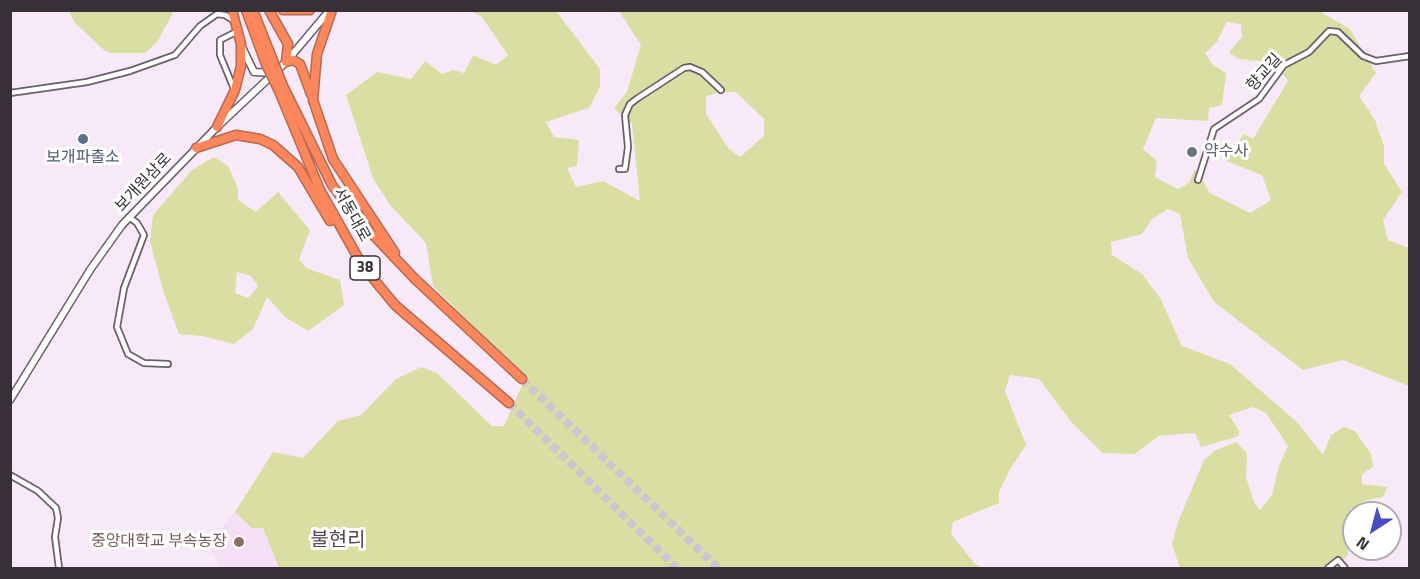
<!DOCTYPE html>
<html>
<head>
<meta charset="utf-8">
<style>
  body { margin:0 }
  #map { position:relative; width:1420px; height:579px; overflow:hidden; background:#f8e9f8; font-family:"Titillium Web",sans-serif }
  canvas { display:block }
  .frame { position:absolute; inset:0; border:12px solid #373137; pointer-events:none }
  .north { position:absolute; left:1342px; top:501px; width:60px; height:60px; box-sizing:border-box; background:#fff; border:2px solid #afadaf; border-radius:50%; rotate:216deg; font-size:16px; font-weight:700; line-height:24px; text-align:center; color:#373137 }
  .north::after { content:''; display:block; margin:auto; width:21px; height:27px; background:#464dc2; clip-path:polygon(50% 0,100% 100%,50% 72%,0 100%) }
</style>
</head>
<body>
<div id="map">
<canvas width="1420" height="579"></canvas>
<div class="frame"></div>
<div class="north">N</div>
</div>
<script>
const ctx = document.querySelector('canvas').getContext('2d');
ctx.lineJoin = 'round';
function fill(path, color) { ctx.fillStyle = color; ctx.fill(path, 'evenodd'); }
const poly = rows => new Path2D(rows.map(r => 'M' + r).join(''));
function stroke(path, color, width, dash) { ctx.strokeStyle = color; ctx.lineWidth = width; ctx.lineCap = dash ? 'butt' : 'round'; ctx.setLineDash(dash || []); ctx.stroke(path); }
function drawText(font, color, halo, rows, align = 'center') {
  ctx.font = font + ' "Titillium Web","Noto Sans KR",sans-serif'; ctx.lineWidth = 6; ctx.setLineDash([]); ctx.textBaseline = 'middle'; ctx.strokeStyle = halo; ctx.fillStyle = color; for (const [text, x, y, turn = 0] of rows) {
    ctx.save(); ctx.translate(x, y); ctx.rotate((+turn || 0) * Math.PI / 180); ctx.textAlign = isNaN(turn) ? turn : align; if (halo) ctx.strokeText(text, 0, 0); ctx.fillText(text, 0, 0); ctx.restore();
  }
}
fill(poly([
  [235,511,252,527,263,528,279,568,219,568,209,545]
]), '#f4dff5');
fill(poly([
  [69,11,174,11,157,42,145,53,110,53,103,49,74,22],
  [470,11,556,11,600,69,600,87,589,108,546,122,554,137,579,140,577,166,567,168,576,187,603,181,640,201,632,124,614,108,627,92,641,45,619,11,1319,11,1350,29,1376,73,1359,96,1375,120,1384,146,1384,164,1402,192,1383,220,1388,240,1409,248,1409,386,1343,360,1303,370,1214,302,1188,258,1180,214,1168,209,1152,219,1142,234,1111,242,1112,255,1142,274,1160,298,1182,346,1230,364,1298,423,1323,455,1331,435,1344,427,1355,431,1371,454,1373,467,1362,474,1362,484,1387,487,1383,497,1367,500,1350,509,1348,554,1337,568,1180,568,1172,544,1178,522,1204,460,1214,451,1236,442,1247,453,1246,477,1254,502,1260,510,1272,495,1279,466,1288,446,1266,413,1253,407,1229,415,1239,431,1239,436,1201,447,1195,433,1159,436,1134,454,1103,453,1072,423,1039,379,1010,375,1005,391,1026,445,1009,471,999,492,999,503,953,522,951,534,975,564,983,568,279,568,263,528,252,528,235,512,273,452,303,458,338,421,361,415,396,379,421,367,437,373,492,426,504,426,525,378,433,286,426,243,390,205,373,178,346,95,377,72,411,79,425,61,442,74,453,70,464,73,473,55,496,65,508,55,481,16],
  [1227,22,1241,24,1242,37,1229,52,1238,59,1259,61,1281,72,1288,81,1253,139,1244,134,1226,161,1262,175,1271,200,1250,213,1210,193,1195,169,1189,183,1178,189,1155,177,1157,161,1143,149,1156,118,1208,121,1209,108,1222,105,1226,73,1213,65,1205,53,1216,43],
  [721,92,736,92,764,119,764,136,740,157,729,149,706,114,706,96],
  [214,157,228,166,238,188,238,200,256,212,278,192,310,230,299,259,306,268,340,280,344,305,308,331,286,318,267,297,253,329,234,344,202,336,179,334,163,290,150,241,153,215,192,170],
  [237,272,251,276,258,286,248,298,235,293]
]), '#d9dfa2');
stroke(poly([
  [522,379,718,568],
  [509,403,677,568]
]), '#d1c4d1', 8, [8, 4]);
const street = poly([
  [234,89,220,55,220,40,238,31],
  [10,93,87,82,130,71,175,55,200,26,217,14,225,15,233,20],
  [619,169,625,169,628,147,625,115,630,104,638,98,684,68,690,67,702,72,721,90],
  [1198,180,1214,129,1259,99,1284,65,1309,52,1329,31,1338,32,1363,56,1376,61,1410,56],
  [129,217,137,223,144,235,124,288,117,327,128,354,144,363,168,364],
  [10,475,38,491,56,508,58,518,55,537,59,568],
  [1328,568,1338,560,1345,568]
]);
const secondary = poly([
  [243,49,254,72,275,73],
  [10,400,90,270,122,225,217,127,286,62,329,11]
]);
const highway = poly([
  [246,10,266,64],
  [253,10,272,58],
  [269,10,288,44,286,62,293,60,300,64,311,94],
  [283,10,310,10],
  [332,10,317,54,313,100,333,159,395,253],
  [283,86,332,185,357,218,415,279,522,379],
  [279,91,320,190,362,265,395,305,509,403],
  [217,127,235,90,241,66,241,44,232,10],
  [196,148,236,135,260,139,273,145,298,167,330,221]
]);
stroke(street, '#6c5f6c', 8);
stroke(secondary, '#6c5f6c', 9);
stroke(highway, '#b7694f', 11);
stroke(street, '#fff', 4.5);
stroke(secondary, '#fff', 6);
stroke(highway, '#fc875c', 8);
const highwayBridge = poly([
  [272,58,283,86],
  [266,64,279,91]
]);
stroke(highwayBridge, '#b7694f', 11, []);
stroke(highwayBridge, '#fc875c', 8);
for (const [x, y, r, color] of [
  [83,139,6,"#5c6f8a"],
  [1192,152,6,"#6b7280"],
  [239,542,6,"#8d6e63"]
]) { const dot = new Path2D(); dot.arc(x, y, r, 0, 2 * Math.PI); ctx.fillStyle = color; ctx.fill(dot); stroke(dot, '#fff', 2); }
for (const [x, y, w] of [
  [365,268,30]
]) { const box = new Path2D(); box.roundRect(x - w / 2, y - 12, w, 24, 4.5); ctx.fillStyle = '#fff'; ctx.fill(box); stroke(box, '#373137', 1.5); }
drawText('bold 15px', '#373137', null, [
  ["38",365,268]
]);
drawText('16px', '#373137', '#fff', [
  ["향교길",1265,73,-48],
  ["보개원삼로",144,183,-47],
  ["서동대로",351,215,61]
]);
drawText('16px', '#5b616d', '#fff', [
  ["약수사",1204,152]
], 'left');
drawText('16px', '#4e5e75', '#fff', [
  ["보개파출소",83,158]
]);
drawText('16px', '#785e54', '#fff', [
  ["중앙대학교 부속농장",227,542]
], 'right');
drawText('20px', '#544855', '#fff', [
  ["불현리",338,541]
]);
</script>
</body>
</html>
